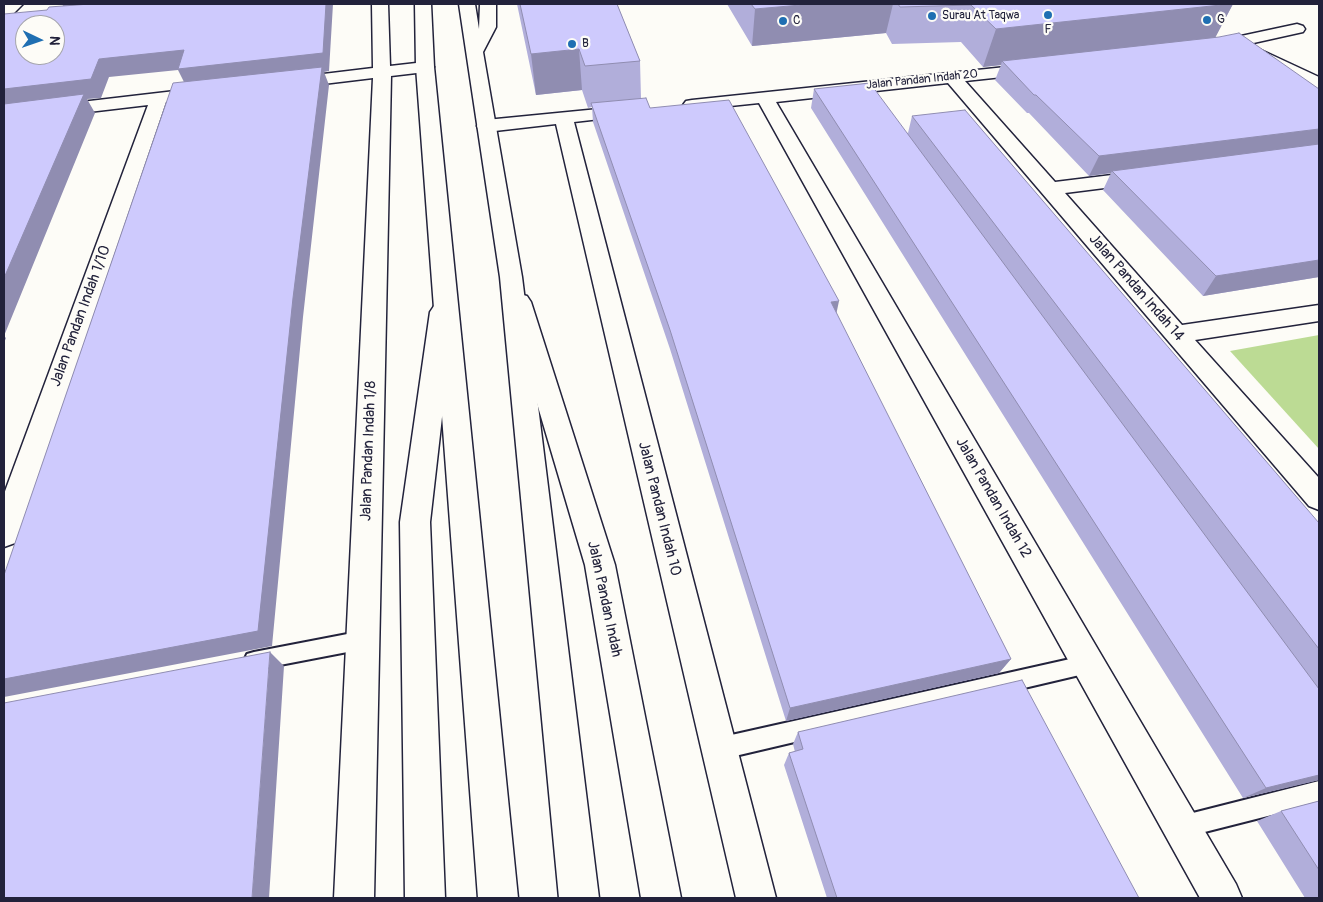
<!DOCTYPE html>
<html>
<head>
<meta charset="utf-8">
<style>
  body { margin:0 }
  #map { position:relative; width:1323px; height:902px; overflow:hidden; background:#fdfcf7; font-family:Pangolin,sans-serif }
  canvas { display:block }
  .frame { position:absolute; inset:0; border:5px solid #22223b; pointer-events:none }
  .north { position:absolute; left:15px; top:15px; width:50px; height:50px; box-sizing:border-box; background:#fdfcf7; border:1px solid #a5a5ac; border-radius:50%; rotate:93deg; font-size:14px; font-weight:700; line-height:20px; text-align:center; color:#22223b }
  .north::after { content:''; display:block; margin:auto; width:18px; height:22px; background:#1f6fb2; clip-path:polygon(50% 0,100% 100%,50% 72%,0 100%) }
</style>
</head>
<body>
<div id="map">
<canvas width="1323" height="902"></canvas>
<div class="frame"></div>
<div class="north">N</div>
</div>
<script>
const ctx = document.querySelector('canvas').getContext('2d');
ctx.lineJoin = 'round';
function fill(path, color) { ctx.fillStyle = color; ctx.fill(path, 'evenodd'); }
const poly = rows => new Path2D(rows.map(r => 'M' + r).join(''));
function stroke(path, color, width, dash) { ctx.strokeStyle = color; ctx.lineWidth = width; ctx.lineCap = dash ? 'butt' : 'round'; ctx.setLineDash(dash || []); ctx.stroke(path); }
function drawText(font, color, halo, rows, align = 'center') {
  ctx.font = font + ' Pangolin,sans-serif'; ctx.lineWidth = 4.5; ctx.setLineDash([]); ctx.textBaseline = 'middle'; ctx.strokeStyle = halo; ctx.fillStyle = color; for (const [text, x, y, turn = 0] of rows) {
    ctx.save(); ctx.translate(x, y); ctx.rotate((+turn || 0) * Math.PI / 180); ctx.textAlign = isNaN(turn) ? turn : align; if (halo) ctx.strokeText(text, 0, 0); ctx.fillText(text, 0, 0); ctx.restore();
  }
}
fill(poly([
  [1319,335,1319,449,1230,351]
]), '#bcdb94');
const lane = poly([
  [363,631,370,634,373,640,370,646,363,649,254,670,247,668,244,661,247,654,254,652,363,631],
  [1088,655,1095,657,1098,664,1095,671,1088,673,718,760,711,756,707,749,711,742,718,738,1088,655],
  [1319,781,1319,803,1181,838,1173,835,1170,827,1173,819,1181,816,1319,781]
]);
const street = poly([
  [6,4,23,4,10,17,4,19,4,6,6,4],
  [372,4,388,4,390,66,425,62,431,63,434,67,431,71,425,72,391,76,374,898,334,898,373,78,290,88,284,87,281,83,284,79,290,78,373,68,372,4],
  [1297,24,1303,26,1305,29,1303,32,1213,52,1207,51,1205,47,1207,43,1213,42,1297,24],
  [1261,50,1319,77,1319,89,1255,59,1253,55,1255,51,1261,50],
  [1034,64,1040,65,1043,69,1040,73,965,81,1055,182,1144,171,1151,173,1154,177,1151,181,1144,183,1065,193,1182,325,1319,305,1319,321,1195,340,1319,478,1319,510,1309,506,948,83,776,102,1236,884,1242,898,1200,898,759,103,692,110,686,109,683,105,686,101,692,100,1034,64],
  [175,91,181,92,184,96,181,100,166,102,19,534,15,543,4,547,4,494,148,105,4,122,4,111,175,91],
  [629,106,635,107,638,111,635,115,574,122,776,898,736,898,556,124,486,132,479,130,477,126,479,122,486,120,629,106]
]);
const secondary = poly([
  [519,294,527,296,531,302,615,565,681,898,641,898,585,565,507,302,511,296,519,294],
  [442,304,450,306,454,312,430,522,445,898,405,898,400,522,430,312,434,306,442,304]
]);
const highway = poly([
  [415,4,431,4,434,67,518,898,478,898,416,67,415,4],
  [459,4,475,4,479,29,480,4,496,4,496,27,483,52,522,277,599,898,559,898,500,277,459,4]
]);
stroke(lane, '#22223b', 4);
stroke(street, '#22223b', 3);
stroke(secondary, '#22223b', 3);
stroke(highway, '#22223b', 3);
fill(lane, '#fdfcf7');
fill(street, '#fdfcf7');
fill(secondary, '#fdfcf7');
fill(highway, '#fdfcf7');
fill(poly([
  [517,4,617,4,640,61,641,98,836,314,1011,659,999,673,786,721,670,349,593,122,592,107,588,108,582,90,536,95],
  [727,4,1233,4,1215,37,1319,89,1319,277,1203,296,1103,190,1111,173,1089,176,1029,113,1027,113,995,80,1001,65,983,67,961,42,892,44,886,33,752,46],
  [814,89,908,133,912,116,1319,523,1319,780,1243,798,811,108],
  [798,732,1139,898,827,898,784,765,789,753,795,752,793,744],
  [1319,801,1319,898,1305,898,1257,821,1281,811]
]), '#b1aeda');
fill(poly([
  [62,4,148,4,66,11],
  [326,4,333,4,329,71,324,72,329,85,303,317,272,646,4,697,4,679,187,88,178,70,109,77,101,98,87,99,95,113,4,336,6,338,4,343,4,89,99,59],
  [812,4,893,4,886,33,752,46,755,9],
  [1230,4,1233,4,1214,40,1002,61,1001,65,983,67,996,29],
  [579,49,582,90,536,95,531,54],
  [1319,129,1319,146,1112,171,1111,173,1089,176,1099,156],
  [1319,260,1319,277,1203,296,1216,276],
  [839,301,835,320,831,302],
  [270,652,284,666,269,898,252,898],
  [1011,659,999,673,786,721,790,708],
  [1319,775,1319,780,1243,798,1266,788]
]), '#908db1');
const building = poly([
  [90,4,326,4,323,53,178,69,184,50,99,59,91,79,4,89,4,14,47,10,49,7,90,4],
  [25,25,55,25,55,55,25,55,25,25],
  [520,4,617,4,640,61,585,66,579,49,531,54,520,4],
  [751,4,812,4,755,9,751,4],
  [898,4,1230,4,996,29,971,5,900,7,898,4],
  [1239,33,1319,89,1319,129,1099,156,1036,95,1034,95,1002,61,1219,37,1239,33],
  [322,67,293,298,258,631,4,679,4,575,173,83,322,67],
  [870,83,1319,689,1319,775,1266,788,814,89,870,83],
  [84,94,4,278,4,104,84,94],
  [646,98,650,108,729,100,839,301,831,302,1011,659,790,708,670,330,591,103,646,98],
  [965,110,1319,523,1319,649,912,116,965,110],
  [1319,144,1319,260,1216,276,1112,171,1319,144],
  [270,652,252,898,4,898,4,703,270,652],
  [1022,680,1139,898,837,898,789,753,803,749,798,732,1022,680],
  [1319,801,1319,870,1281,811,1319,801]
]);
fill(building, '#cecafd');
stroke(building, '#908db1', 1);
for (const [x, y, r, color] of [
  [1048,15,5,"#1f6fb2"],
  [932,16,5,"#1f6fb2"],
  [1207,20,5,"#1f6fb2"],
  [783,21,5,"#1f6fb2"],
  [572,44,5,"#1f6fb2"]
]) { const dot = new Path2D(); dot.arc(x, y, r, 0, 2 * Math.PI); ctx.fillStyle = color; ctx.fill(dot); stroke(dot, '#fdfcf7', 2); }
drawText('12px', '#22223b', '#fdfcf7', [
  ["Surau At Taqwa",942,16],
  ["G",1217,20],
  ["C",793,21],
  ["F",1048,30,"center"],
  ["B",582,44]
], 'left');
drawText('12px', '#22223b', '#fdfcf7', [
  ["Jalan Pandan Indah 20",922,80,-6]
]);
drawText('15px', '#22223b', '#fdfcf7', [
  ["Jalan Pandan Indah 14",1136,288,49],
  ["Jalan Pandan Indah 1/10",81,316,-70],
  ["Jalan Pandan Indah 1/8",369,451,-88],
  ["Jalan Pandan Indah 12",993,498,60],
  ["Jalan Pandan Indah 10",659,509,76],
  ["Jalan Pandan Indah",604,599,78]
]);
</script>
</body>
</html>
